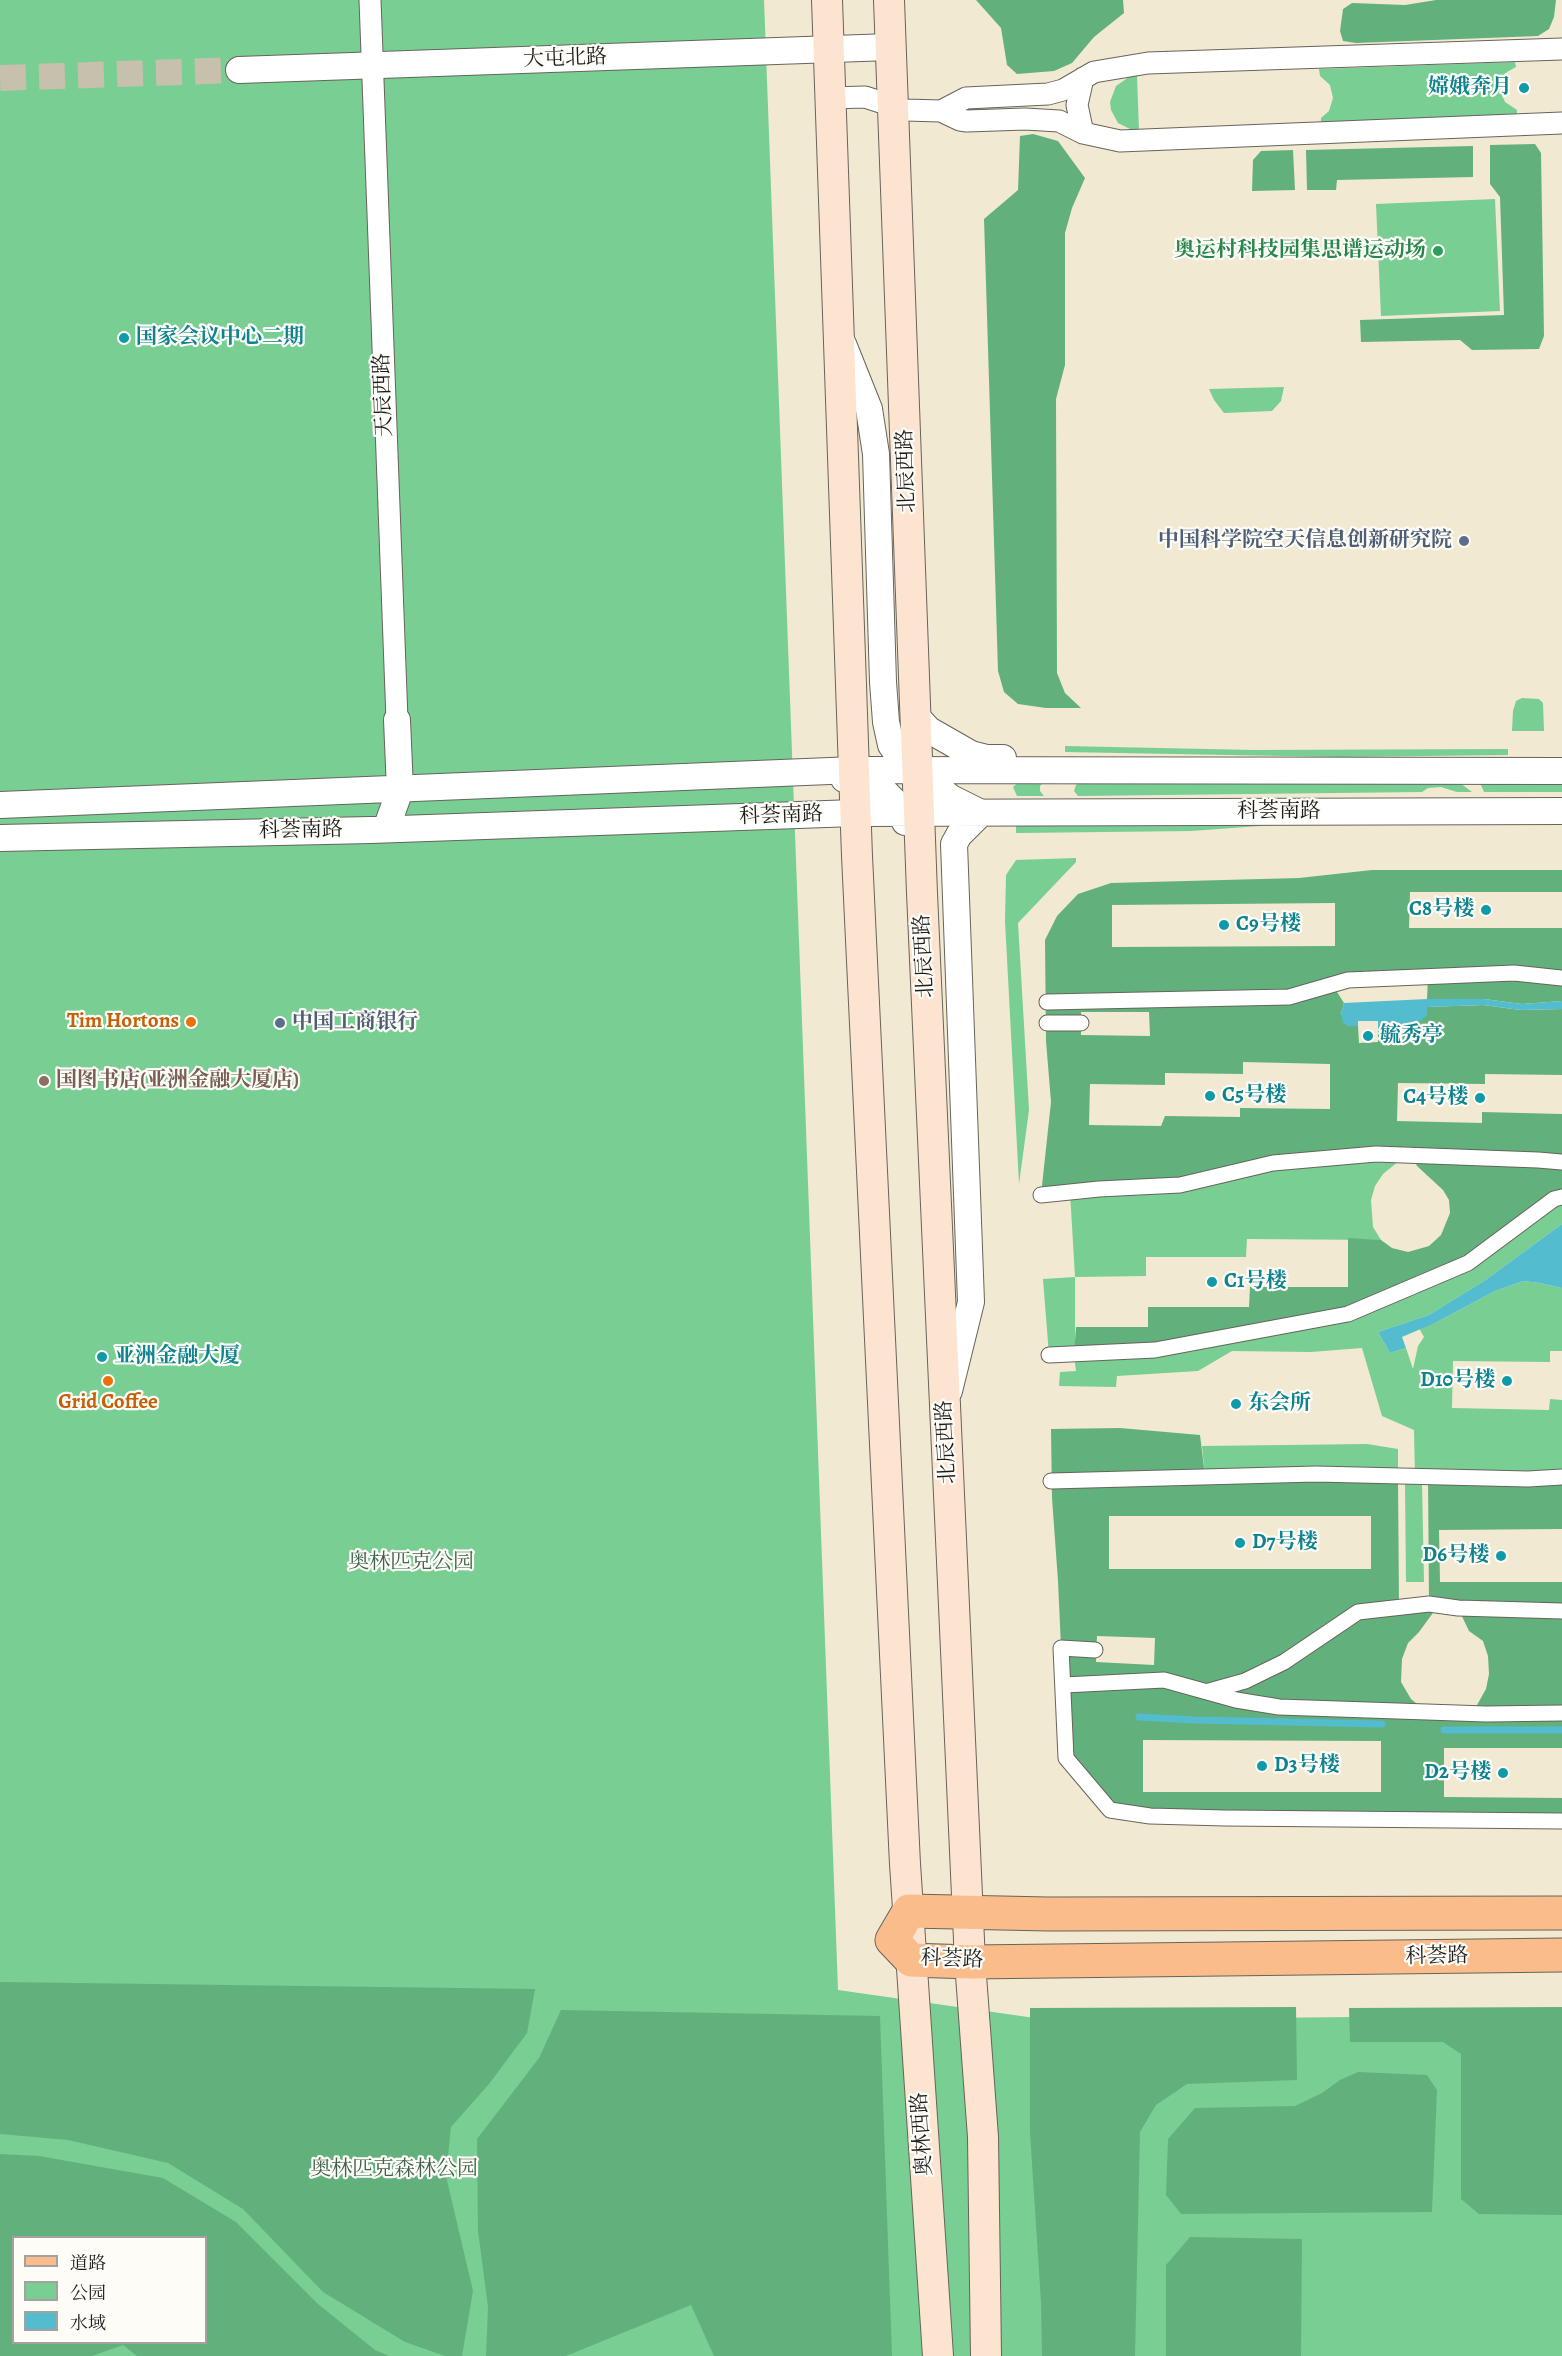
<!DOCTYPE html>
<html>
<head>
<meta charset="utf-8">
<style>
  body { margin:0 }
  #map { position:relative; width:1562px; height:2356px; overflow:hidden; background:#f1e9d1; font-family:Alegreya,"Noto Serif SC",serif }
  canvas { display:block }
  .legend { position:absolute; left:12px; top:2236px; width:195px; height:108px; box-sizing:border-box; background:#fdfcf7; border:2px solid #a3a29f; margin:0; padding:8px 10px; list-style:none; font-size:18px; color:#1c1c1c }
  .legend li { display:flex; align-items:center; gap:12px; height:30px }
  .legend b { width:30px; border:2px solid #a3a29f }
</style>
</head>
<body>
<div id="map">
<canvas width="1562" height="2356"></canvas>
<ul class="legend">
<li><b style="height:8px;background:#f9bc8a"></b>道路</li>
<li><b style="height:16px;background:#78ce93"></b>公园</li>
<li><b style="height:16px;background:#53bccf"></b>水域</li>
</ul>
</div>
<script>
const ctx = document.querySelector('canvas').getContext('2d');
ctx.lineJoin = 'round';
function fill(path, color) { ctx.fillStyle = color; ctx.fill(path, 'evenodd'); }
const poly = rows => new Path2D(rows.map(r => 'M' + r).join(''));
function stroke(path, color, width, dash) { ctx.strokeStyle = color; ctx.lineWidth = width; ctx.lineCap = dash ? 'butt' : 'round'; ctx.setLineDash(dash || []); ctx.stroke(path); }
function drawText(font, color, halo, rows, align = 'center') {
  ctx.font = font + ' Alegreya,"Noto Serif SC",serif'; ctx.lineWidth = 4.5; ctx.setLineDash([]); ctx.textBaseline = 'middle'; ctx.strokeStyle = halo; ctx.fillStyle = color; for (const [text, x, y, turn = 0] of rows) {
    ctx.save(); ctx.translate(x, y); ctx.rotate((+turn || 0) * Math.PI / 180); ctx.textAlign = isNaN(turn) ? turn : align; if (halo) ctx.strokeText(text, 0, 0); ctx.fillText(text, 0, 0); ctx.restore();
  }
}
fill(poly([
  [0,0,764,0,838,1990,1049,2020,1562,2015,1562,2356,0,2356],
  [14,2238,206,2238,206,2342,14,2342],
  [1515,62,1516,67,1507,72,1501,80,1500,91,1505,102,1517,110,1517,116,1321,123,1321,118,1329,111,1333,98,1330,85,1320,76,1319,69],
  [1137,76,1139,131,1132,130,1118,123,1111,110,1110,102,1116,86,1129,77],
  [1495,199,1500,311,1381,316,1376,204],
  [1284,387,1281,401,1272,411,1224,413,1214,400,1209,389],
  [1522,698,1539,699,1543,703,1544,731,1512,731,1513,711,1516,701],
  [1065,746,1254,750,1508,749,1508,755,1339,757,1065,752],
  [1478,778,1543,779,1549,784,1562,784,1562,792,1484,792],
  [1456,780,1472,792,1457,792,1441,787,1428,788,1422,792,1078,796,1074,791,1076,785,1081,781],
  [1020,781,1044,782,1040,786,1040,791,1044,796,1017,796,1013,787],
  [1287,824,1191,831,1016,833,1016,826],
  [1076,858,1076,862,1018,923,1029,1110,1019,1184,1005,921,1006,875,1016,860],
  [1399,1161,1383,1174,1375,1186,1371,1200,1373,1227,1381,1240,1247,1239,1246,1257,1146,1257,1146,1276,1075,1277,1075,1354,1348,1314,1562,1197,1562,1224,1484,1281,1429,1315,1378,1332,1390,1353,1406,1348,1413,1369,1418,1346,1424,1337,1419,1328,1437,1322,1495,1291,1523,1281,1540,1283,1562,1288,1562,1351,1550,1351,1550,1362,1453,1361,1452,1408,1549,1410,1550,1399,1562,1400,1562,1477,1415,1476,1414,1430,1382,1416,1362,1348,1311,1352,1232,1351,1198,1371,1117,1376,1116,1387,1059,1386,1060,1372,1076,1371,1074,1355,1049,1355,1043,1279,1075,1277,1070,1192,1273,1163],
  [1367,1444,1398,1449,1398,1476,1205,1476,1202,1446],
  [1405,1483,1422,1483,1424,1582,1406,1582]
]), '#78ce93');
fill(poly([
  [976,0,1123,0,1124,13,1094,37,1072,63,1054,71,1017,74,1007,65,1001,28],
  [1436,0,1556,0,1554,17,1549,29,1538,36,1356,43,1343,41,1340,31,1343,9,1352,3,1405,5],
  [1033,134,1058,141,1085,178,1072,208,1065,233,1065,365,1056,399,1057,673,1065,693,1081,708,1046,708,1018,704,1004,692,998,671,984,219,1018,190,1020,136],
  [1535,144,1541,153,1544,336,1539,349,1472,350,1460,340,1361,342,1360,320,1504,315,1500,197,1490,184,1490,145],
  [1473,146,1473,177,1337,180,1336,190,1307,190,1306,150],
  [1293,150,1295,190,1252,191,1253,160,1261,151],
  [1372,870,1562,870,1562,892,1410,892,1409,928,1562,928,1562,1001,1522,1004,1484,999,1427,999,1428,977,1332,984,1344,1003,1341,1014,1348,1026,1358,1026,1359,1043,1378,1042,1378,1029,1389,1029,1425,1007,1483,1005,1521,1010,1562,1009,1562,1075,1485,1074,1485,1084,1398,1083,1397,1121,1482,1123,1482,1112,1562,1114,1562,1197,1468,1263,1348,1314,1155,1350,1074,1354,1076,1327,1148,1327,1148,1307,1249,1307,1250,1287,1348,1287,1348,1238,1381,1240,1392,1248,1408,1252,1429,1246,1441,1235,1450,1213,1449,1200,1443,1190,1417,1166,1412,1155,1376,1154,1180,1185,1041,1195,1051,1102,1046,1041,1045,940,1057,916,1078,894,1111,883,1299,878],
  [1335,903,1335,946,1112,947,1112,905],
  [1081,1012,1149,1012,1150,1036,1081,1035],
  [1243,1062,1330,1064,1330,1109,1240,1108,1240,1117,1165,1116,1161,1126,1089,1125,1090,1084,1165,1085,1165,1073,1243,1074],
  [1120,1428,1200,1435,1205,1476,1398,1476,1399,1607,1429,1603,1428,1476,1562,1477,1562,1529,1439,1530,1440,1582,1562,1582,1562,1748,1444,1748,1444,1797,1562,1798,1562,1821,1110,1810,1066,1758,1058,1581,1052,1498,1051,1429],
  [1109,1516,1371,1516,1371,1569,1109,1569],
  [1438,1606,1458,1608,1469,1631,1483,1641,1488,1656,1489,1674,1486,1689,1477,1705,1462,1713,1427,1712,1411,1699,1401,1682,1402,1659,1408,1643,1419,1632],
  [1097,1636,1155,1638,1154,1665,1096,1662],
  [1143,1740,1381,1741,1381,1792,1143,1792],
  [0,1982,535,1989,527,2033,489,2084,451,2127,446,2176,473,2291,462,2356,445,2356,405,2342,323,2292,243,2209,168,2163,68,2140,0,2134],
  [1296,2007,1297,2080,1187,2084,1156,2105,1140,2132,1135,2356,1042,2356,1041,2302,1030,2133,1030,2008],
  [1562,2007,1562,2215,1479,2214,1461,2199,1461,2054,1443,2042,1350,2042,1349,2008],
  [561,2010,880,2016,892,2356,714,2356,691,2305,566,2356,486,2356,488,2307,478,2231,477,2139,539,2058],
  [1358,2072,1427,2075,1437,2090,1432,2212,1181,2214,1166,2195,1168,2139,1195,2108,1295,2106,1322,2093,1340,2080],
  [0,2154,39,2156,163,2178,236,2222,318,2304,375,2350,389,2356,137,2356,123,2345,92,2356,0,2356],
  [14,2238,206,2238,206,2342,14,2342],
  [1190,2237,1302,2239,1301,2356,1166,2356,1166,2265]
]), '#62b17d');
fill(poly([
  [1427,999,1484,999,1522,1004,1562,1001,1562,1009,1521,1010,1483,1005,1427,1007,1427,1015,1411,1028,1389,1029,1378,1029,1378,1021,1358,1021,1358,1026,1348,1026,1343,1023,1341,1014,1344,1003],
  [1562,1224,1562,1288,1540,1283,1523,1281,1495,1291,1437,1322,1402,1337,1406,1348,1390,1353,1378,1332,1429,1315,1484,1281]
]), '#53bccf');
stroke(poly([
  [1139,1717,1194,1720,1382,1724],
  [1444,1730,1562,1730]
]), '#53bccf', 7);
stroke(poly([
  [0,78,239,70]
]), '#c6c0ad', 26, [26, 13]);
const pedestrian = poly([
  [1047,1002,1289,997,1348,980,1514,973,1562,978],
  [1047,1023,1081,1023],
  [1041,1195,1099,1189,1180,1185,1273,1163,1376,1154,1538,1160,1562,1162],
  [1049,1355,1155,1350,1348,1314,1468,1263,1554,1199,1562,1197],
  [1051,1481,1316,1474,1528,1479,1562,1477],
  [1095,1650,1061,1648,1066,1758,1110,1810,1150,1816,1225,1818,1562,1821],
  [1064,1685,1164,1680,1236,1700,1279,1707,1486,1714,1562,1713],
  [1209,1691,1245,1681,1284,1662,1358,1612,1429,1604,1458,1608,1562,1611]
]);
const minor = poly([
  [370,0,397,720],
  [1083,78,1077,105,1083,133],
  [830,98,865,97,905,110,941,111,966,98,1048,94,1063,90,1094,72,1148,63,1562,49],
  [941,111,960,120,967,121,1025,119,1059,121,1083,133,1120,141,1562,123]
]);
const tertiary = poly([
  [239,70,890,47],
  [843,344,869,409,876,454,883,682,886,722,891,745,903,762,951,798,981,813,959,835,954,844,971,1302,949,1391],
  [916,716,929,730,971,754,987,758,1003,758],
  [844,779,883,790,899,806,905,822],
  [0,805,854,770,1562,771],
  [386,829,400,790,397,720],
  [0,838,371,830,855,813,1562,811]
]);
const secondary = poly([
  [827,0,857,856,905,1864,938,2356],
  [889,0,922,893,970,1962,983,2137,986,2356]
]);
const primary = poly([
  [1562,1913,1048,1914,909,1911,892,1940,911,1960,970,1962,1562,1955]
]);
stroke(pedestrian, '#67645b', 17);
stroke(minor, '#67645b', 23);
stroke(tertiary, '#67645b', 28);
stroke(secondary, '#67645b', 32);
stroke(primary, '#67645b', 35);
stroke(pedestrian, '#fff', 15);
stroke(minor, '#fff', 21);
stroke(tertiary, '#fff', 26);
stroke(secondary, '#fde4d0', 30);
stroke(primary, '#f9bc8a', 33);
for (const [x, y, r, color] of [
  [1524,88,6,"#0f9aa8"],
  [1438,251,6,"#2e9e5b"],
  [124,338,6,"#0f9aa8"],
  [1464,541,6,"#5c6f8a"],
  [1486,910,6,"#0f9aa8"],
  [1224,925,6,"#0f9aa8"],
  [191,1022,6,"#e8710a"],
  [280,1023,6,"#5c6f8a"],
  [1368,1036,6,"#0f9aa8"],
  [44,1081,6,"#8d6e63"],
  [1210,1096,6,"#0f9aa8"],
  [1480,1098,6,"#0f9aa8"],
  [1212,1282,6,"#0f9aa8"],
  [102,1357,6,"#0f9aa8"],
  [108,1381,6,"#e8710a"],
  [1507,1381,6,"#0f9aa8"],
  [1236,1404,6,"#0f9aa8"],
  [1240,1543,6,"#0f9aa8"],
  [1501,1556,6,"#0f9aa8"],
  [1262,1766,6,"#0f9aa8"],
  [1503,1773,6,"#0f9aa8"]
]) { const dot = new Path2D(); dot.arc(x, y, r, 0, 2 * Math.PI); ctx.fillStyle = color; ctx.fill(dot); stroke(dot, '#fdfcf7', 2); }
drawText('21px', '#1c1c1c', '#fdfcf7', [
  ["大屯北路",565,59,-2],
  ["天辰西路",384,395,-92],
  ["北辰西路",907,471,-92],
  ["科荟南路",1279,812],
  ["科荟南路",781,816,-2],
  ["科荟南路",301,831,-1],
  ["北辰西路",925,956,-93],
  ["北辰西路",947,1442,-93],
  ["科荟路",1437,1957,-1],
  ["科荟路",952,1960,2],
  ["奥林西路",923,2134,-94]
]);
drawText('bold 21px', '#0d838f', '#fdfcf7', [
  ["嫦娥奔月",1512,88,"right"],
  ["国家会议中心二期",136,338],
  ["C8号楼",1474,910,"right"],
  ["C9号楼",1236,925],
  ["毓秀亭",1380,1036],
  ["C5号楼",1222,1096],
  ["C4号楼",1468,1098,"right"],
  ["C1号楼",1224,1282],
  ["亚洲金融大厦",114,1357],
  ["D10号楼",1495,1381,"right"],
  ["东会所",1248,1404],
  ["D7号楼",1252,1543],
  ["D6号楼",1489,1556,"right"],
  ["D3号楼",1274,1766],
  ["D2号楼",1491,1773,"right"]
], 'left');
drawText('bold 21px', '#27864d', '#fdfcf7', [
  ["奥运村科技园集思谱运动场",1426,251]
], 'right');
drawText('bold 21px', '#4e5e75', '#fdfcf7', [
  ["中国科学院空天信息创新研究院",1452,541],
  ["中国工商银行",292,1023,"left"]
], 'right');
drawText('bold 21px', '#c56008', '#fdfcf7', [
  ["Tim Hortons",179,1022],
  ["Grid Coffee",108,1403,"center"]
], 'right');
drawText('bold 21px', '#785e54', '#fdfcf7', [
  ["国图书店(亚洲金融大厦店)",56,1081]
], 'left');
drawText('21px', '#41634c', '#fdfcf7', [
  ["奥林匹克公园",411,1563],
  ["奥林匹克森林公园",394,2170]
]);
</script>
</body>
</html>
